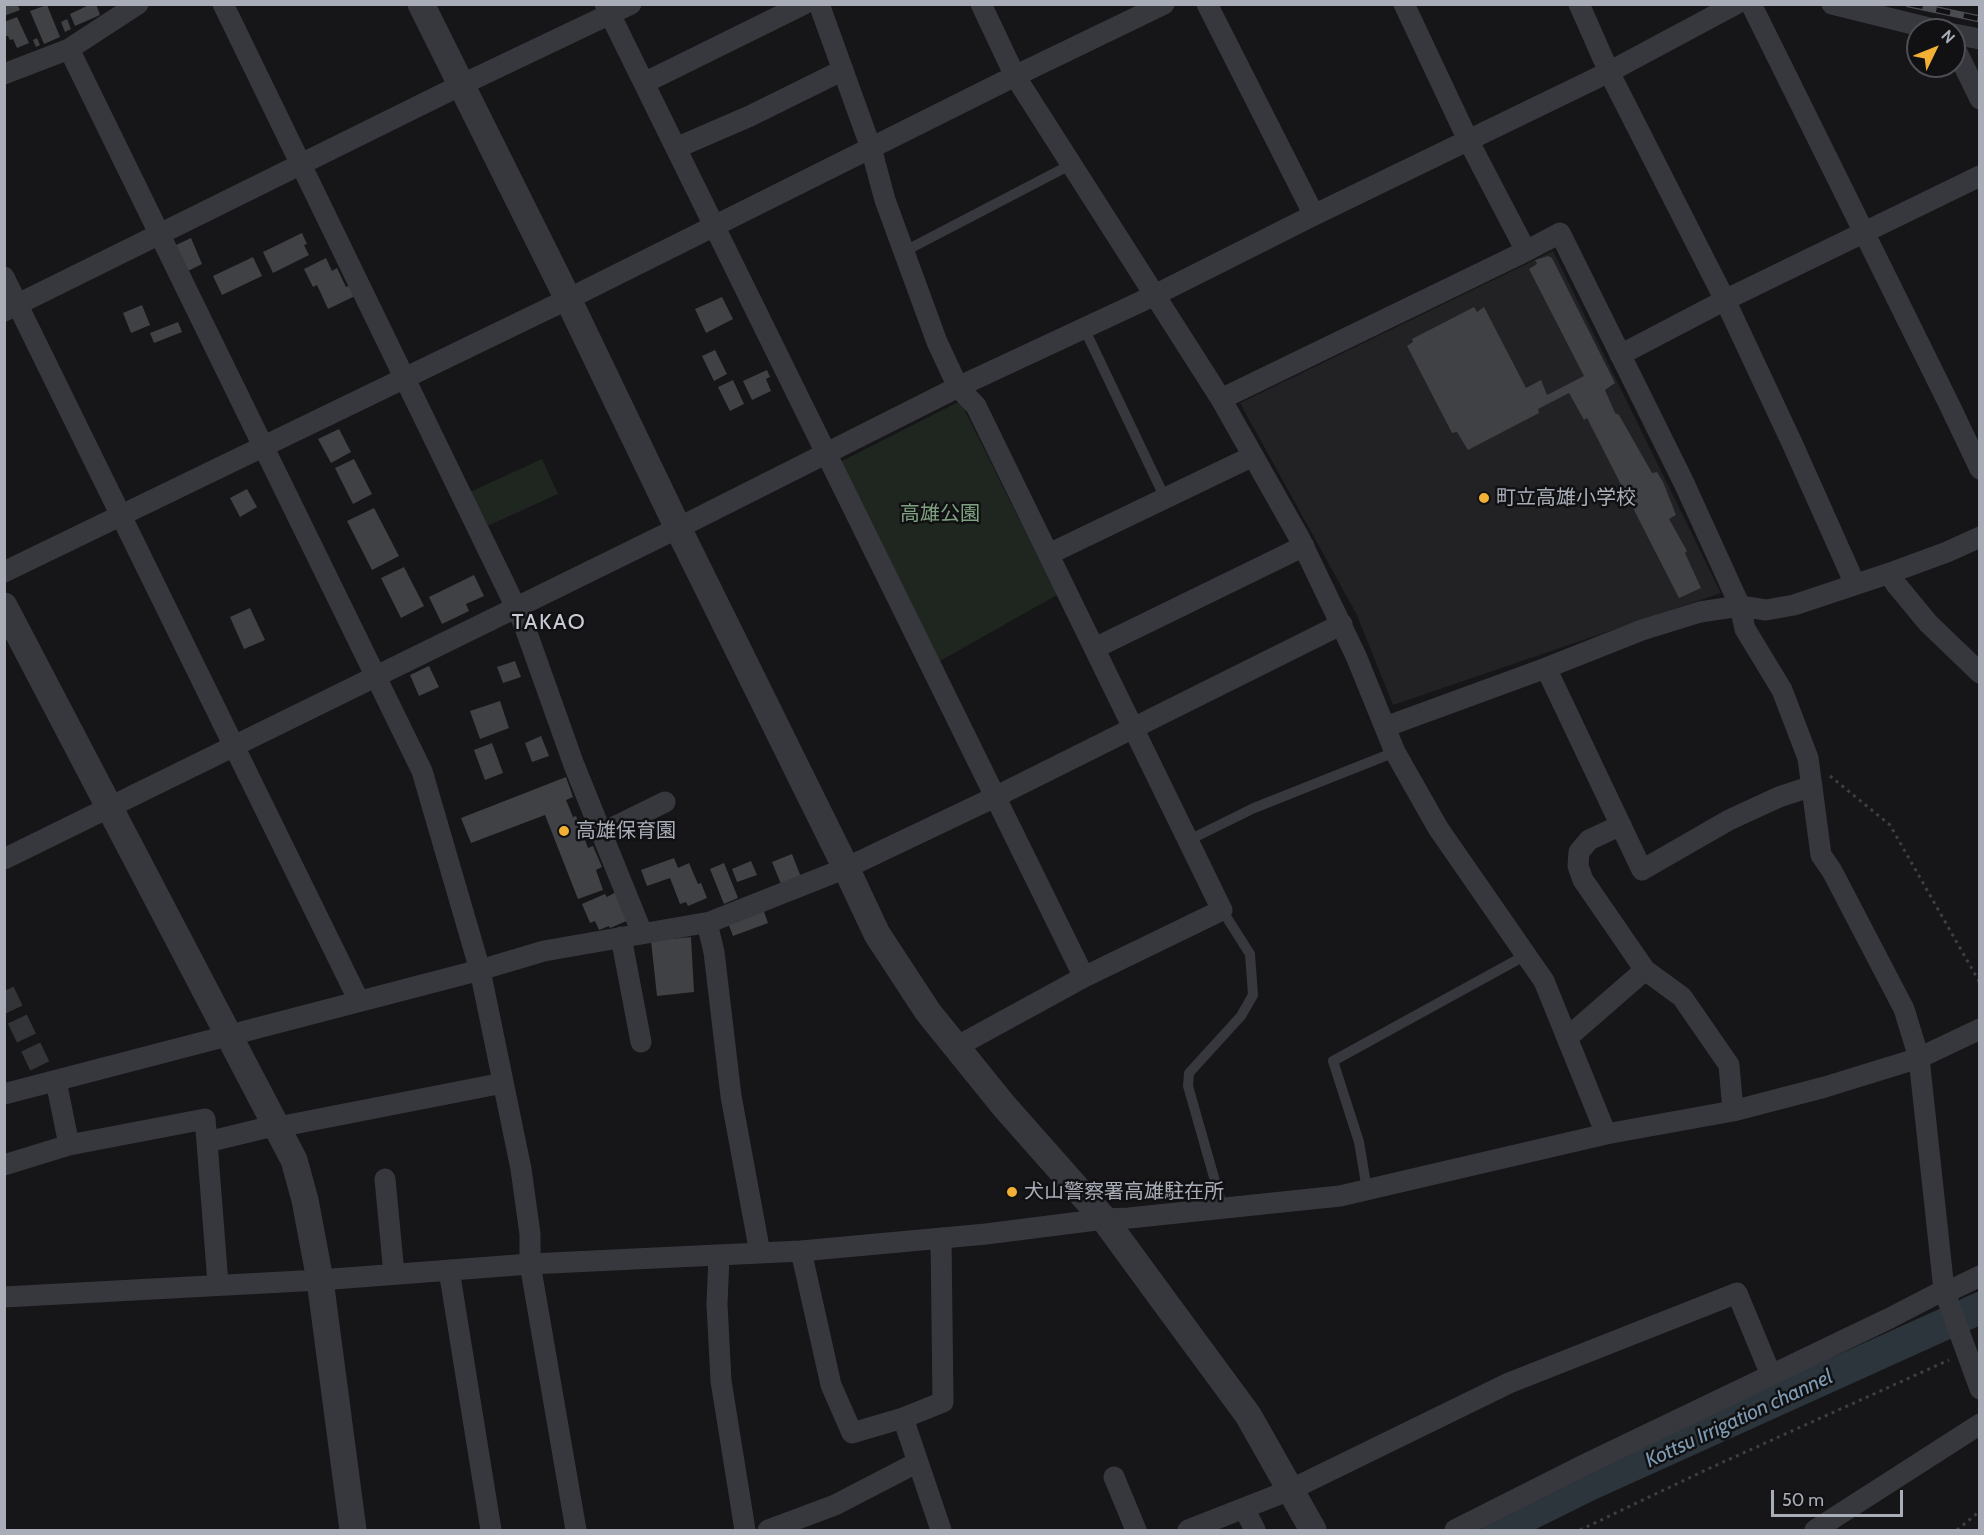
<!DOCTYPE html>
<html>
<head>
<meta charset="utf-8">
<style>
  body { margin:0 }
  #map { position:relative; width:1984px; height:1535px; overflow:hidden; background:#161618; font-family:Cabin,sans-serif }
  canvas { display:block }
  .frame { position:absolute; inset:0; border:6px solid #a8adb8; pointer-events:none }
  .north { position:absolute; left:1906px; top:18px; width:60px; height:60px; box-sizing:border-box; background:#111113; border:2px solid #4d4f55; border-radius:50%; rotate:47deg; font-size:16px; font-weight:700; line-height:24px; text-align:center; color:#a8adb8 }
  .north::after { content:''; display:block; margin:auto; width:21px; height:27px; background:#f2b134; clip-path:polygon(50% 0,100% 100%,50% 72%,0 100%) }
  .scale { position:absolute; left:1771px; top:1490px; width:132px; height:27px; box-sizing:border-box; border:3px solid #a8adb8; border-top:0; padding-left:8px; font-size:18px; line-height:21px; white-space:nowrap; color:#a8adb8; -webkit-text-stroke:4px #111113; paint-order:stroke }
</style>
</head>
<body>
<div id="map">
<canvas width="1984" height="1535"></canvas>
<div class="frame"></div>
<div class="north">N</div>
<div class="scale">50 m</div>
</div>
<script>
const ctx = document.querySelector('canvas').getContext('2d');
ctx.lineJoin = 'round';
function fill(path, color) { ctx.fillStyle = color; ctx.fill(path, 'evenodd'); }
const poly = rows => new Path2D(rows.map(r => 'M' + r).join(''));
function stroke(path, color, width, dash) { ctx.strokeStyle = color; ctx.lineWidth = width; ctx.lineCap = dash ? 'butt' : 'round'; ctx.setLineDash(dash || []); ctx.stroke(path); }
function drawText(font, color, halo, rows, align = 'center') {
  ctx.font = font + ' Cabin,"Noto Sans JP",sans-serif'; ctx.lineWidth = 5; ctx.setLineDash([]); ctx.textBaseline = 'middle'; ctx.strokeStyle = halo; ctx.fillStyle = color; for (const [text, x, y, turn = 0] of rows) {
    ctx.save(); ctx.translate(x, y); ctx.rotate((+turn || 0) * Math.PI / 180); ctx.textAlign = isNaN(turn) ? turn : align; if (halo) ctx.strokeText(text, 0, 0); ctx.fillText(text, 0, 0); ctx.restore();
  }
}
fill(poly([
  [1553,251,1721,593,1393,705,1357,615,1240,403]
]), '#222225');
fill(poly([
  [960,401,1057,595,938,662,836,464],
  [542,459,558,494,485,527,470,492]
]), '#1e261f');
stroke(poly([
  [1498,1530,1589,1485,1980,1308]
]), '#2c353c', 32);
fill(poly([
  [4,4,17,4,20,10,4,16],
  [91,4,96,4,100,15,75,26,70,14],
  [47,5,60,37,44,44,30,11],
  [17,17,29,43,17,48,13,39,10,40,8,36,4,36,4,22],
  [67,19,71,29,65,32,61,22],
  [37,38,40,45,36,47,33,40],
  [302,233,307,244,304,245,309,255,273,273,263,252],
  [191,238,202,264,186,272,174,246],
  [1548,256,1552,258,1615,383,1605,390,1615,413,1619,415,1652,473,1657,472,1663,482,1676,515,1669,519,1687,551,1685,553,1701,588,1679,598,1587,418,1584,420,1569,393,1538,409,1539,413,1468,450,1457,432,1452,433,1407,346,1413,342,1412,339,1474,307,1477,312,1484,307,1526,388,1541,380,1547,395,1584,376,1529,269,1537,264,1535,260],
  [253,257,262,276,222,295,213,276],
  [326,258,332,271,337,268,346,287,350,285,355,296,328,309,317,285,313,287,304,269],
  [722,297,733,319,706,333,695,309],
  [142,305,150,325,131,333,123,313],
  [178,322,182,332,154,343,150,333],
  [715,350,727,374,714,381,702,356],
  [767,370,770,377,766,379,771,391,752,400,743,381],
  [733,380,744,404,730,411,718,387],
  [339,429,351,452,331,463,318,439],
  [354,459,372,494,353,504,335,468],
  [247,489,257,507,240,517,230,498],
  [374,508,399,556,372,570,347,521],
  [404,567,424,606,401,618,381,578],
  [474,575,484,596,466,604,469,611,442,624,429,597],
  [250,608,265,640,244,649,230,617],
  [515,661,521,677,503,683,497,667],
  [429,666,439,687,419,696,410,675],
  [500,701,509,728,480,739,470,711],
  [541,736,549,756,532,762,525,743],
  [492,743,503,773,485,780,474,750],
  [566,777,573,797,566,800,573,817,576,816,588,848,593,846,602,867,596,870,603,890,578,899,545,815,471,843,461,818],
  [792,854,801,877,781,884,772,862],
  [674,858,678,868,689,863,698,884,701,883,707,898,688,906,686,902,680,904,670,878,647,886,641,870],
  [751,861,757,875,737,882,732,869],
  [724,863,738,898,724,904,710,869],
  [616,892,629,920,610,928,609,926,599,930,595,921,590,923,582,904,605,894,607,897],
  [763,909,768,923,733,936,728,923],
  [691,937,694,992,657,996,651,941]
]), '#404145');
stroke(poly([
  [4,991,48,1083]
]), '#333438', 21, [21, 10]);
stroke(poly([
  [1830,776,1890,825,1980,983],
  [1580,1530,1710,1468,1949,1360],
  [1957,1530,1980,1511]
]), '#3d3f44', 3, [3, 4.5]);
stroke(poly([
  [905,251,1070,165],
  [1084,328,1165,498],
  [1189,840,1254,808,1395,752],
  [1222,910,1250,954,1253,995,1241,1016,1189,1073,1188,1086,1223,1209],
  [1367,1190,1359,1142,1333,1061,1526,955]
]), '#37383d', 10);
stroke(poly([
  [223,4,523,622,574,765,642,933],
  [605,4,1084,977],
  [819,4,871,148,885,200,937,342,958,387,976,406,1222,910,1084,977,956,1047],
  [981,4,1015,76,1221,399,1300,539,1356,656,1395,752,1438,828,1544,981,1606,1134],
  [1207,4,1314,215],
  [1579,4,1609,72,1725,300,1792,443,1855,584],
  [1751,4,1948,402,1980,469],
  [1832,4,1937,30],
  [1954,34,1980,39],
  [1954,46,1980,99],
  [69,49,422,771,480,970,521,1169,530,1234,530,1264,576,1530],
  [4,74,69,49,138,4],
  [644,83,804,4],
  [676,148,750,116,843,70],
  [1526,251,1560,233,1684,483,1740,606,1745,629,1782,690,1808,758,1821,855,1832,871,1904,1009,1919,1058,1944,1290,1980,1389],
  [4,277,359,1001],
  [4,311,461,85,631,4],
  [1620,355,1725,300,1980,176],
  [1221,399,1526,251,1468,140,1404,4],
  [1049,554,1253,456],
  [4,572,568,299,1015,76,1164,4],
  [1890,573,1895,583,1928,623,1980,673],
  [1095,648,1304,546],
  [1546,668,1642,870,1729,820,1779,797,1812,786],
  [1385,727,1546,668,1642,630,1700,612,1740,606,1766,610,1794,605,1890,573,1947,552,1980,537],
  [1621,825,1589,840,1579,852,1578,866,1583,880,1645,970,1682,997,1729,1065,1733,1111],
  [602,833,665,802],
  [4,859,678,528,958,387,1153,296,1314,215,1609,72,1736,4],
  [707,923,714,952,731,1096,760,1253],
  [621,937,641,1042],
  [1568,1037,1645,970],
  [56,1081,69,1145],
  [4,1094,480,970,544,951,710,922,846,868,995,797,1342,624],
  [207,1142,218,1284],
  [4,1165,69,1145,205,1119,207,1142,265,1128,278,1127,503,1083],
  [385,1179,394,1274],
  [801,1251,831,1385,852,1433,903,1418,943,1402,941,1238],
  [719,1256,717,1304,721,1381,745,1530],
  [449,1270,491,1530],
  [4,1297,320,1280,530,1264,801,1251,986,1234,1104,1219,1129,1218,1340,1196,1606,1134,1733,1111,1825,1087,1919,1058,1980,1029],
  [903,1418,941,1530],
  [1114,1477,1136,1530],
  [1244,1508,1255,1530],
  [768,1530,835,1505,918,1462],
  [1188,1530,1290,1490,1509,1383,1737,1293,1771,1375],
  [1455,1530,1586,1464,1890,1318,1944,1290,1947,1292,1980,1276],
  [1815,1530,1980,1424]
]), '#37383d', 21);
stroke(poly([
  [421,4,568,299,678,528,846,868,877,934,928,1012,1004,1106,1104,1219,1167,1305,1248,1415,1313,1530],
  [4,606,294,1160,305,1200,320,1280,353,1530]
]), '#37383d', 27);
const rail = poly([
  [1909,4,1980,19]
]);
stroke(rail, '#4a4c52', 7);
stroke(rail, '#111113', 4.5, [14]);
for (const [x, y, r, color] of [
  [1484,498,6,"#f2b134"],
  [564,831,6,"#f2b134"],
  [1012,1192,6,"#f2b134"]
]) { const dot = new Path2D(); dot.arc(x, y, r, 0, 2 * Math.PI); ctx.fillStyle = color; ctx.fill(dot); stroke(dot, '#111113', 2); }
drawText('20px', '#a8adb8', '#111113', [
  ["町立高雄小学校",1496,498],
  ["高雄保育園",576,831],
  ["犬山警察署高雄駐在所",1024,1192]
], 'left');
drawText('20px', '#7fa381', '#111113', [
  ["高雄公園",940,514]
]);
drawText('italic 21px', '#7f9bb3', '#111113', [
  ["Kottsu Irrigation channel",1739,1419,-25]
]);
ctx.letterSpacing = '1.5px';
drawText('22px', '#c9ccd4', '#111113', [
  ["TAKAO",549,623]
]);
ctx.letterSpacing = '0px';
</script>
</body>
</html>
